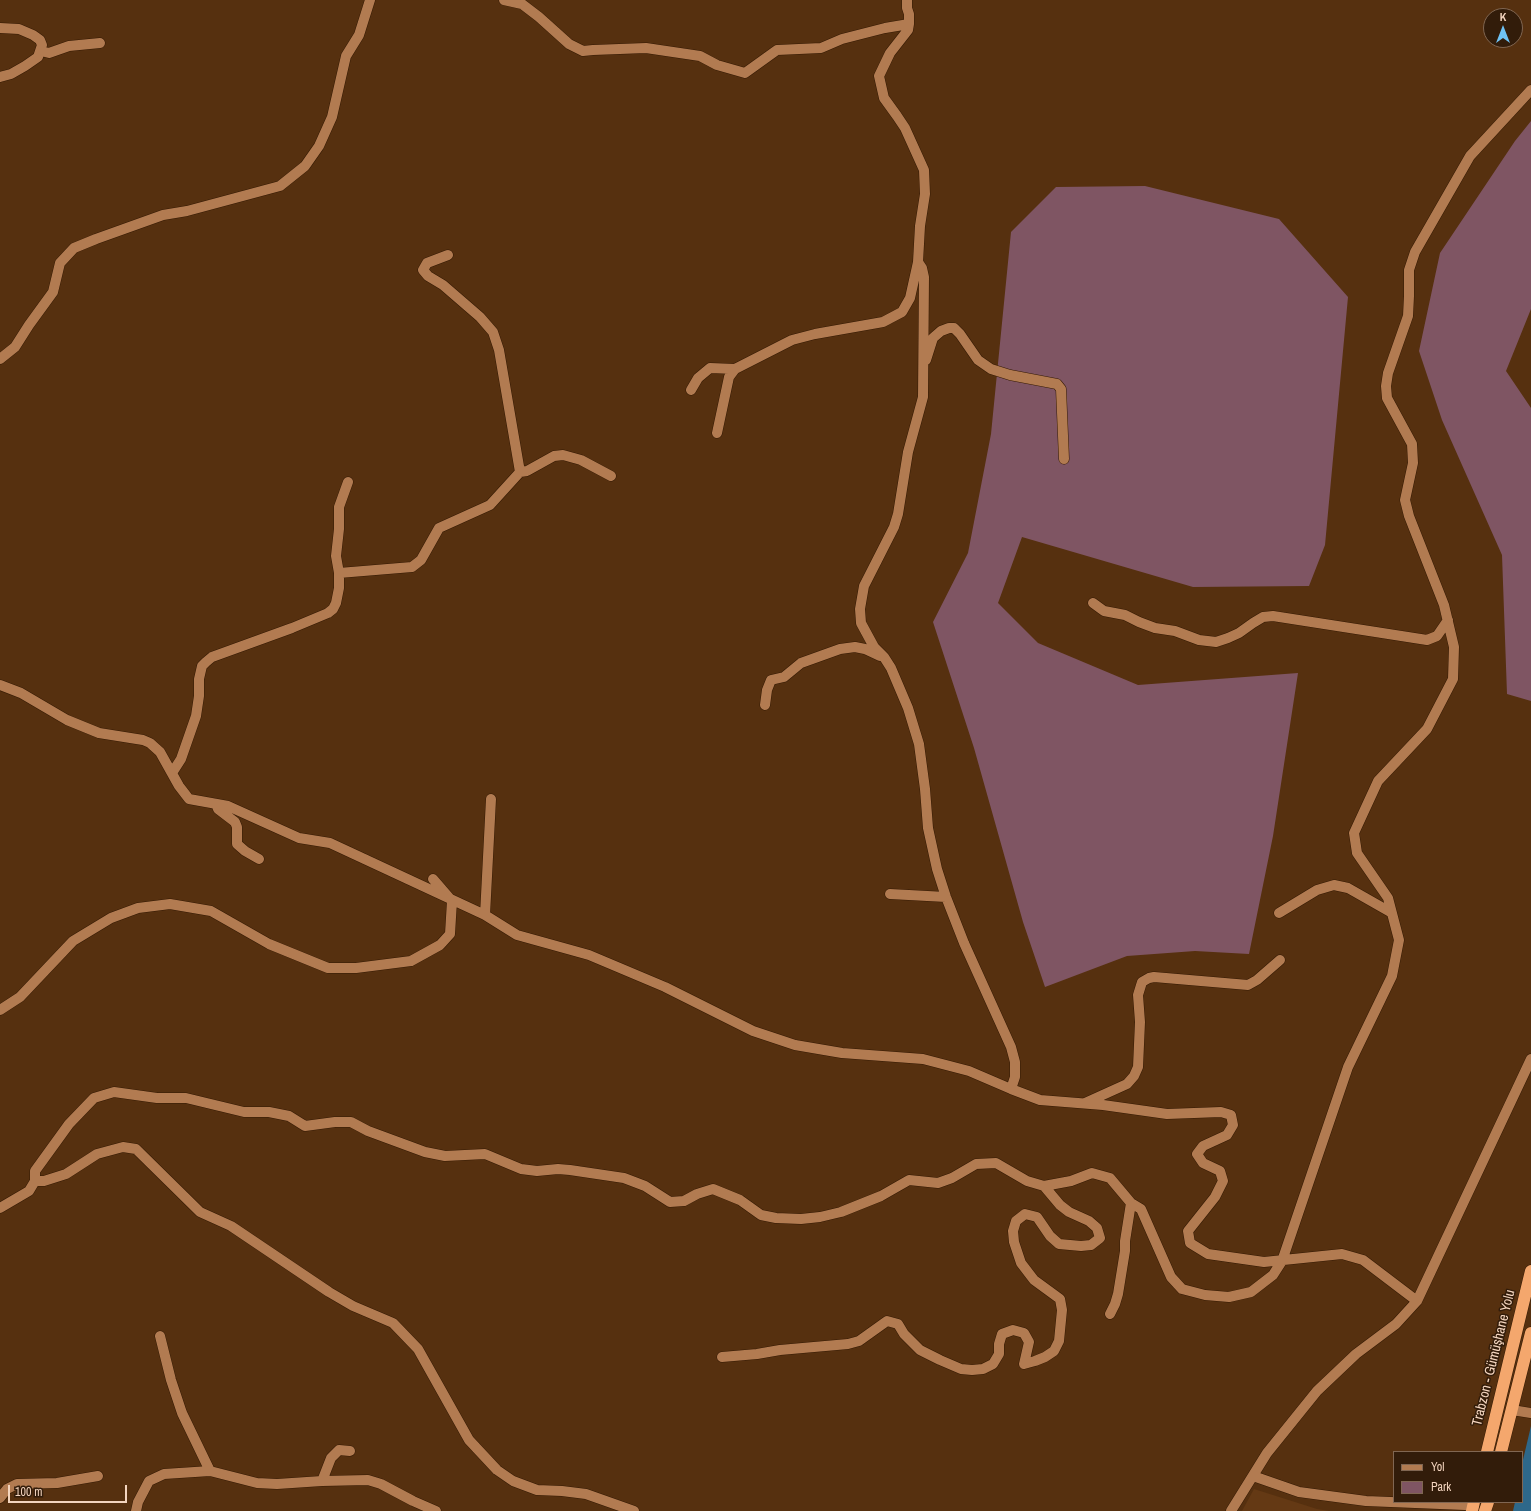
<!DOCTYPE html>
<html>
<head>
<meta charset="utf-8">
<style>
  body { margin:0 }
  #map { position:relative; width:1531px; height:1511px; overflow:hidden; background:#56300f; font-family:"Archivo Narrow",sans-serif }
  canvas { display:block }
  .legend { position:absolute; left:1393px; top:1451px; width:130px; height:52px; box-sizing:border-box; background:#321c0a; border:1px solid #806652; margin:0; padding:5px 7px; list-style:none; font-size:12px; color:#f4d5bf }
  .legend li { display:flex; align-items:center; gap:8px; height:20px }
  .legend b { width:20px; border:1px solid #806652 }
  .north { position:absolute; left:1483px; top:8px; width:40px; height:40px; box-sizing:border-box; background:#321c0a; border:1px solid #806652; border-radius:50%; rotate:0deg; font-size:11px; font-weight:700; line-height:16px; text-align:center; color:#f4d5bf }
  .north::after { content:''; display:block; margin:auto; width:14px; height:18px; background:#6fc2f4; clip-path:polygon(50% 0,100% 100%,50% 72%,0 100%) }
  .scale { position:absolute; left:8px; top:1485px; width:119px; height:18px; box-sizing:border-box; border:2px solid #f4d5bf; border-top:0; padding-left:5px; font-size:12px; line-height:14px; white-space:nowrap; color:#f4d5bf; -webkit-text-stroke:3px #321c0a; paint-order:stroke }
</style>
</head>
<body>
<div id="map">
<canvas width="1531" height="1511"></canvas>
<ul class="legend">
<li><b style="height:5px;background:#b27b51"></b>Yol</li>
<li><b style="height:11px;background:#7f5563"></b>Park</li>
</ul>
<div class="north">K</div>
<div class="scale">100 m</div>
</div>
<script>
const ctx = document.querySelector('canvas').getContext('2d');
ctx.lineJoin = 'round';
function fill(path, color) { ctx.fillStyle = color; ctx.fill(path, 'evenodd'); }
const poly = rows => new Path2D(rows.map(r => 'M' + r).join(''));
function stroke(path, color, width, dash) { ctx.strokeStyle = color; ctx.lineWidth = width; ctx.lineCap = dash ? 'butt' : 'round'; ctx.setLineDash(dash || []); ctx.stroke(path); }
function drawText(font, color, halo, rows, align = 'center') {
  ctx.font = font + ' "Archivo Narrow",sans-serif'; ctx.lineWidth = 3; ctx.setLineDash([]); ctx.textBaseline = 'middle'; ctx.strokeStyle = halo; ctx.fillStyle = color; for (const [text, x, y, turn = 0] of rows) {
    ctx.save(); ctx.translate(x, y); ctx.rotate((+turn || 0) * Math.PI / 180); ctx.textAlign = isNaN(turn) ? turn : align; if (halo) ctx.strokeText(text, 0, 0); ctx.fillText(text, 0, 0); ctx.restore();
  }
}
fill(poly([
  [1254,1489,1317,1509,1329,1511,1242,1511]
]), '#643914');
fill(poly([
  [1531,121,1531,309,1506,371,1531,408,1531,701,1507,694,1502,555,1442,420,1419,351,1440,253,1515,141],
  [1145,186,1279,219,1348,297,1325,545,1309,586,1193,587,1022,537,998,603,1038,643,1138,685,1298,673,1273,836,1249,954,1195,951,1127,956,1045,987,1023,922,974,748,933,622,968,553,991,434,1011,232,1056,187]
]), '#7f5563');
fill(poly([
  [1531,1426,1531,1511,1513,1511,1515,1502,1522,1502,1522,1464]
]), '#2e688a');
const minor = poly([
  [504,0,522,4,539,17,569,44,583,51,593,50,646,48,700,56,717,65,745,73,777,50,821,48,842,39,885,28,909,24],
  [907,0,907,8,909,14,909,24,908,30,890,53,879,76,884,98,897,116,905,128,924,170,925,194,920,226,918,262,922,268,924,277,923,397,908,452,898,514,894,527,864,586,860,609,861,623,874,647,884,657,891,668,908,708,919,744,925,789,928,828,937,869,946,897,964,943,1011,1047,1015,1062,1015,1077,1011,1089],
  [0,28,19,29,33,35,40,40,42,45,38,57,25,66,11,74,0,77],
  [41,51,49,53,69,46,100,43],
  [448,255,427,263,423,270,428,276,443,285,480,317,493,332,499,350,520,472],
  [0,359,15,347,29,325,53,292,60,263,74,248,96,239,163,215,187,211,280,186,305,166,319,146,332,117,346,56,359,35,370,0],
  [926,360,933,338,941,331,949,328,954,328,960,334,978,360,991,369,1010,375,1057,384,1061,389,1064,459],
  [691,390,698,378,710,368,735,369,792,340,815,334,883,322,902,312,910,298,918,262],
  [717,433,729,377,735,369],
  [339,573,412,567,421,560,439,528,490,505,520,472,527,471,554,456,563,455,581,460,611,476],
  [1093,603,1104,611,1125,615,1139,622,1155,628,1175,631,1199,640,1216,642,1228,638,1239,633,1253,623,1263,617,1273,616,1427,640,1437,636,1448,620],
  [0,685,21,693,67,720,99,733,143,740,150,743,160,752,179,786,189,799,228,806,299,838,330,843,485,915,517,935,589,955,665,987,753,1031,795,1045,842,1053,923,1059,969,1071,1011,1089,1040,1100,1103,1105,1167,1114,1221,1112,1231,1115,1233,1125,1227,1135,1203,1146,1197,1154,1203,1163,1220,1171,1223,1181,1215,1197,1188,1231,1190,1243,1208,1254,1264,1262,1342,1254,1363,1260,1417,1301],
  [765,705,767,690,771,680,784,677,801,663,840,649,855,647,865,649,880,656],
  [172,773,181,759,196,716,199,696,199,679,202,666,206,662,212,657,292,628,328,613,333,609,336,603,339,588,339,573,336,556,339,529,339,507,348,482],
  [216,804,218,809,235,822,237,827,237,844,245,851,259,859],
  [890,894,946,897],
  [1279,913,1317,890,1334,885,1348,888,1392,913],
  [485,915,491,799],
  [0,1010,20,997,73,941,111,918,138,908,170,904,211,911,269,944,328,968,356,968,411,961,440,945,450,934,452,901,433,879],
  [1085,1103,1127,1084,1134,1076,1138,1067,1140,1022,1138,995,1142,982,1149,978,1154,977,1248,985,1257,980,1280,960],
  [0,1208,29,1191,35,1181],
  [1110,1314,1115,1304,1118,1294,1125,1251,1125,1241,1131,1203],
  [160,1336,171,1380,182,1413,210,1471],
  [722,1357,757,1354,780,1350,848,1344,859,1341,887,1321,898,1324,904,1334,920,1350,940,1360,961,1369,972,1370,983,1369,993,1364,999,1354,999,1344,1002,1334,1013,1330,1024,1333,1029,1342,1024,1364,1035,1361,1045,1357,1054,1351,1059,1341,1062,1310,1060,1299,1034,1280,1021,1263,1014,1242,1013,1231,1016,1221,1025,1214,1037,1217,1050,1236,1059,1244,1081,1246,1091,1245,1100,1238,1097,1228,1089,1221,1069,1212,1060,1205,1044,1186],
  [1512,1410,1531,1413],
  [1253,1476,1299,1492,1366,1501,1465,1505,1473,1507],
  [322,1481,331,1458,339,1450,350,1451],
  [0,1498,7,1489,17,1484,57,1483,98,1476],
  [136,1511,138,1502,149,1481,164,1474,210,1471,257,1483,277,1484,322,1481,368,1480,381,1484,413,1501,436,1511],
  [634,1511,586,1494,562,1491,537,1490,513,1481,497,1470,469,1440,418,1349,393,1323,353,1306,329,1292,231,1226,200,1212,136,1149,123,1147,97,1154,66,1174,44,1181,35,1181,35,1171,69,1124,94,1098,114,1092,157,1098,186,1098,244,1112,269,1112,289,1116,305,1126,335,1122,351,1122,368,1131,425,1152,445,1156,485,1154,521,1169,537,1171,558,1169,570,1170,624,1178,645,1186,670,1202,684,1201,697,1194,713,1189,740,1200,761,1215,776,1218,801,1219,820,1217,841,1212,881,1196,909,1180,938,1183,952,1178,976,1164,996,1163,1027,1181,1044,1186,1071,1181,1092,1173,1110,1178,1131,1203,1141,1209,1171,1277,1182,1289,1205,1295,1229,1297,1251,1292,1273,1275,1282,1261,1348,1067,1392,976,1399,940,1388,898,1357,853,1354,833,1378,781,1427,729,1453,679,1454,647,1444,605,1409,516,1405,500,1413,463,1412,444,1387,398,1386,386,1388,373,1408,316,1409,296,1409,270,1415,252,1470,156,1531,90],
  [1231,1511,1267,1453,1317,1391,1356,1354,1396,1324,1417,1301,1531,1059]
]);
const highway = poly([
  [1487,1452,1531,1271],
  [1501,1452,1531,1333],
  [1472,1511,1474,1502],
  [1485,1511,1488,1502]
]);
stroke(minor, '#351a04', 11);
stroke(highway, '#351a04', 13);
stroke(minor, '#b27b51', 10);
stroke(highway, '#f4a76d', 12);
drawText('14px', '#f4d5bf', '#321c0a', [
  ["Trabzon - Gümüşhane Yolu",1494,1358,-76]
]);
</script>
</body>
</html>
